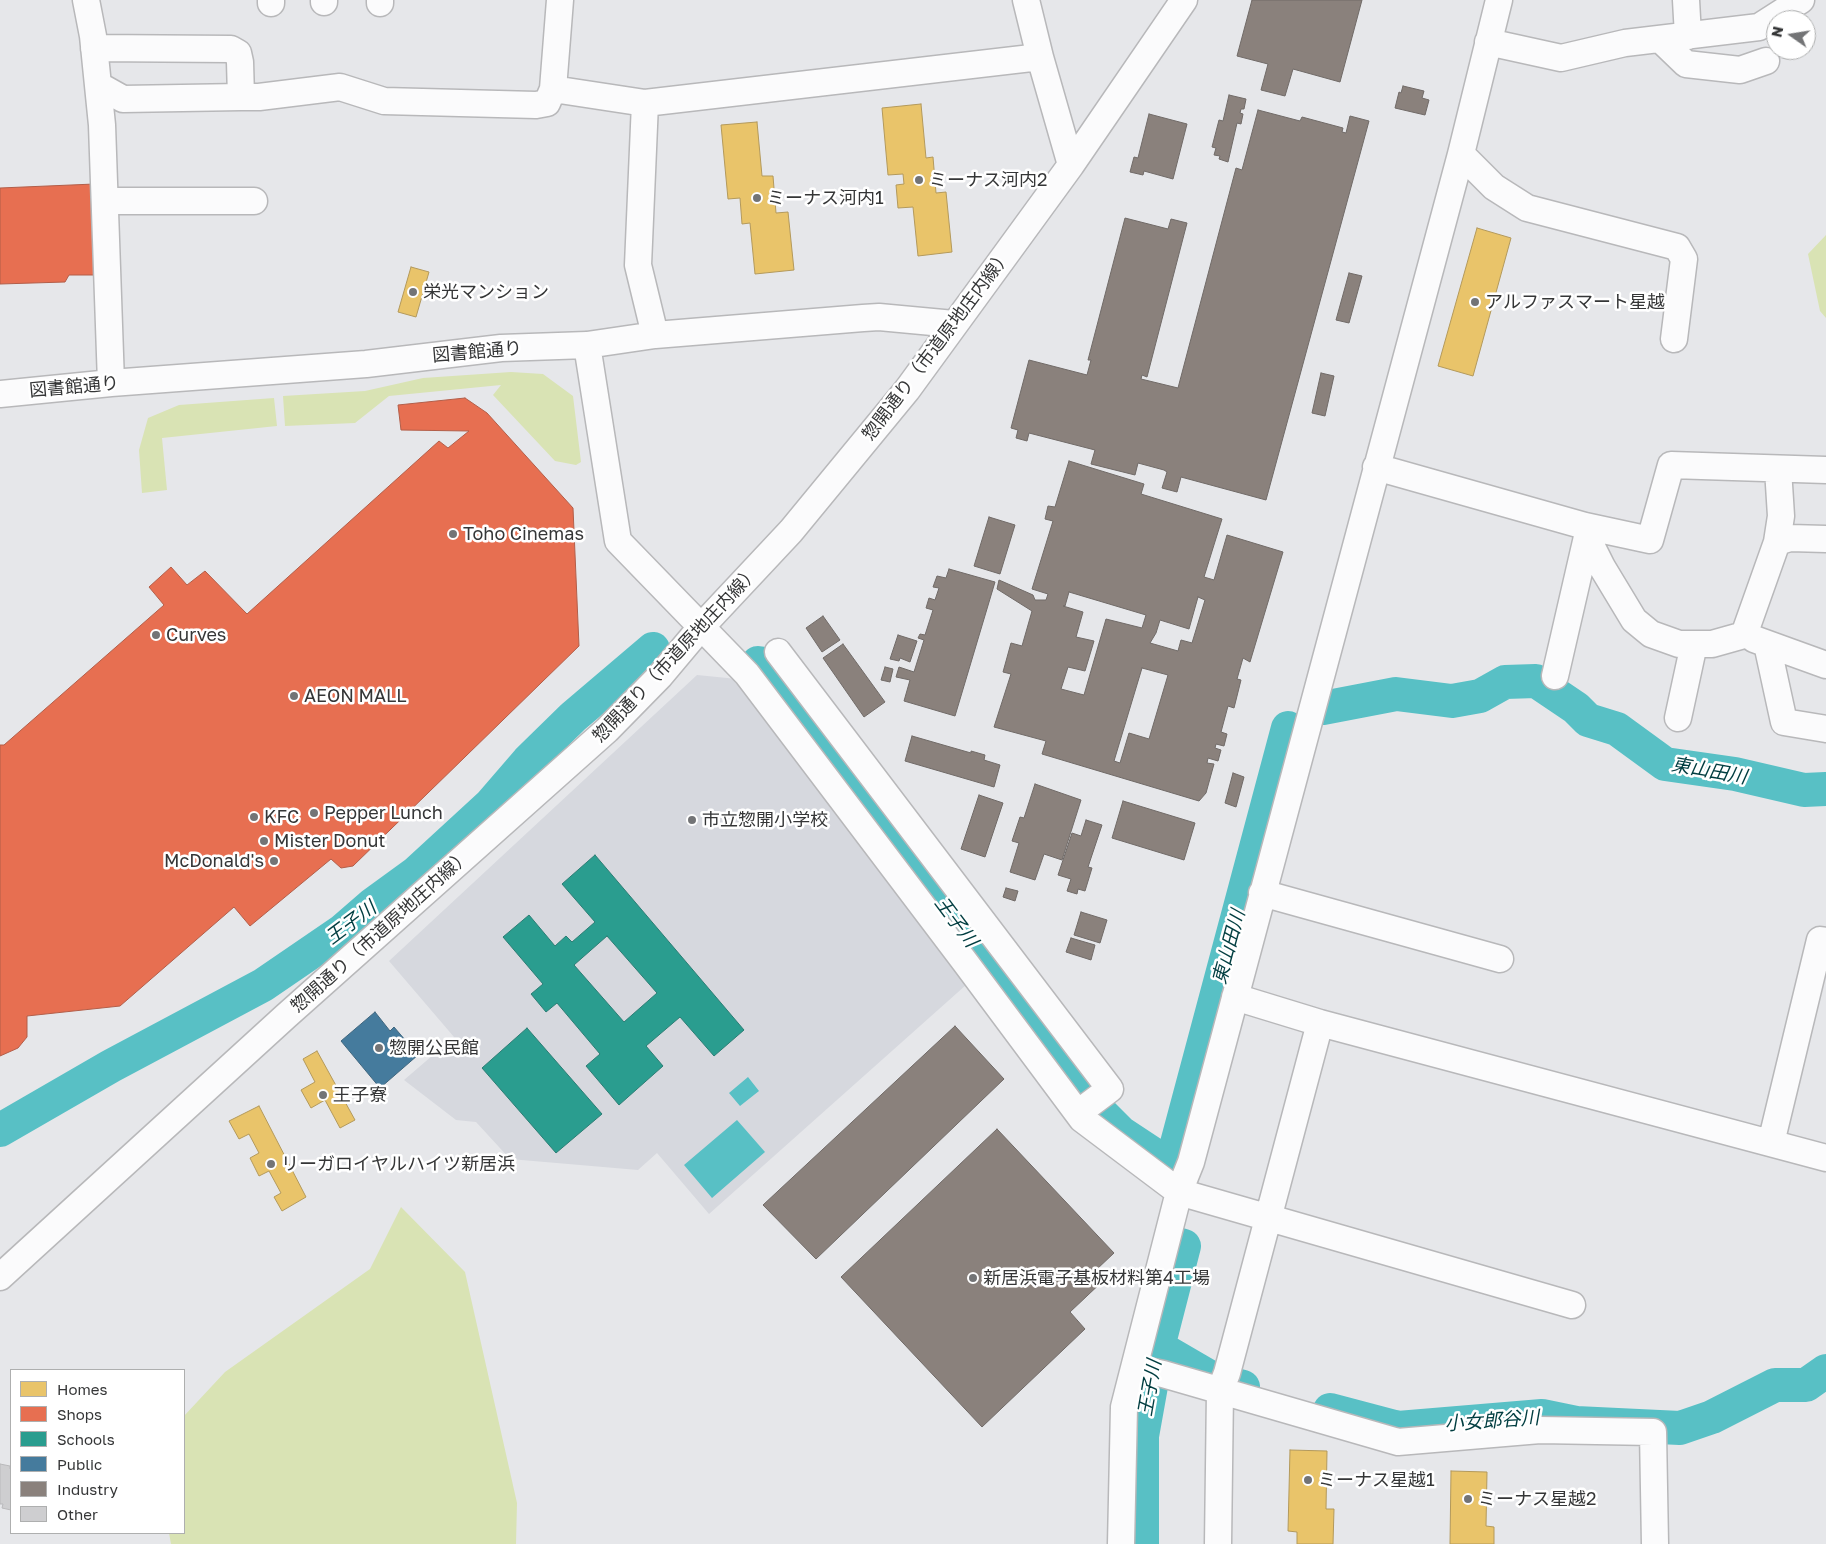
<!DOCTYPE html>
<html>
<head>
<meta charset="utf-8">
<style>
  body { margin:0 }
  #map { position:relative; width:1826px; height:1544px; overflow:hidden; background:#e6e7ea; font-family:"Golos Text",sans-serif }
  canvas { display:block }
  .legend { position:absolute; left:10px; top:1369px; width:175px; height:165px; box-sizing:border-box; background:#fff; border:1px solid #aeafaf; margin:0; padding:6px 9px; list-style:none; font-size:15px; color:#353637 }
  .legend li { display:flex; align-items:center; gap:10px; height:25px }
  .legend b { width:25px; border:1px solid #aeafaf }
  .north { position:absolute; left:1766px; top:10px; width:50px; height:50px; box-sizing:border-box; background:#fff; border:1px solid #aeafaf; border-radius:50%; rotate:283deg; font-size:14px; font-weight:700; line-height:20px; text-align:center; color:#353637 }
  .north::after { content:''; display:block; margin:auto; width:18px; height:22px; background:#737476; clip-path:polygon(50% 0,100% 100%,50% 72%,0 100%) }
</style>
</head>
<body>
<div id="map">
<canvas width="1826" height="1544"></canvas>
<ul class="legend">
<li><b style="height:14px;background:#e9c46a"></b>Homes</li>
<li><b style="height:14px;background:#e76f51"></b>Shops</li>
<li><b style="height:14px;background:#2a9d8f"></b>Schools</li>
<li><b style="height:14px;background:#457b9d"></b>Public</li>
<li><b style="height:14px;background:#8a817c"></b>Industry</li>
<li><b style="height:14px;background:#ceced0"></b>Other</li>
</ul>
<div class="north">N</div>
</div>
<script>
const ctx = document.querySelector('canvas').getContext('2d');
ctx.lineJoin = 'round';
function fill(path, color) { ctx.fillStyle = color; ctx.fill(path, 'evenodd'); }
const poly = rows => new Path2D(rows.map(r => 'M' + r).join(''));
function stroke(path, color, width, dash) { ctx.strokeStyle = color; ctx.lineWidth = width; ctx.lineCap = dash ? 'butt' : 'round'; ctx.setLineDash(dash || []); ctx.stroke(path); }
function drawText(font, color, halo, rows, align = 'center') {
  ctx.font = font + ' "Golos Text","Noto Sans JP",sans-serif'; ctx.lineWidth = 5; ctx.setLineDash([]); ctx.textBaseline = 'middle'; ctx.strokeStyle = halo; ctx.fillStyle = color; for (const [text, x, y, turn = 0] of rows) {
    ctx.save(); ctx.translate(x, y); ctx.rotate((+turn || 0) * Math.PI / 180); ctx.textAlign = isNaN(turn) ? turn : align; if (halo) ctx.strokeText(text, 0, 0); ctx.fillText(text, 0, 0); ctx.restore();
  }
}
fill(poly([
  [697,675,737,679,966,985,709,1214,657,1153,638,1170,510,1159,476,1122,456,1120,404,1080,454,1037,389,961]
]), '#d6d8de');
fill(poly([
  [1826,235,1826,318,1820,311,1808,254],
  [511,372,543,374,573,396,581,462,576,465,555,461,493,395,501,385,389,396,355,423,285,426,283,396,365,391,423,378],
  [274,398,277,426,162,438,167,490,142,493,139,450,148,418,179,405],
  [401,1207,465,1272,517,1503,516,1544,171,1544,169,1533,184,1533,184,1416,225,1372,370,1269]
]), '#d9e3b4');
fill(poly([
  [748,1077,759,1091,740,1106,729,1093],
  [737,1120,765,1152,712,1198,684,1165]
]), '#58c0c5');
const homes = poly([
  [921,104,926,158,933,157,936,193,946,192,952,252,918,256,913,207,898,208,896,185,904,184,903,174,888,175,882,108,921,104],
  [757,122,762,176,773,176,776,213,788,212,794,270,755,274,750,223,742,224,740,198,728,199,721,125,757,122],
  [1477,228,1511,238,1473,376,1438,366,1477,228],
  [411,267,429,272,416,317,398,312,411,267],
  [317,1051,355,1120,340,1128,325,1100,311,1108,301,1090,315,1082,303,1059,317,1051],
  [259,1106,306,1197,282,1211,274,1197,281,1193,269,1171,259,1176,250,1158,259,1153,249,1134,239,1139,229,1121,259,1106],
  [1290,1450,1327,1451,1326,1509,1334,1509,1333,1544,1297,1544,1297,1532,1288,1531,1290,1450],
  [1451,1471,1487,1472,1486,1526,1494,1527,1494,1544,1450,1544,1451,1471]
]);
fill(homes, '#e9c46a');
stroke(homes, '#b3995b', 1);
const shops = poly([
  [95,184,98,275,69,275,65,282,0,284,0,188,95,184],
  [465,398,487,413,573,508,579,646,353,866,341,868,331,859,250,926,234,907,120,1006,27,1016,27,1037,18,1048,0,1056,0,745,4,745,164,605,149,587,171,567,187,585,205,571,247,614,439,441,448,448,469,431,401,430,398,405,465,398]
]);
fill(shops, '#e76f51');
stroke(shops, '#b25e49', 1);
const schools = poly([
  [595,855,744,1030,714,1056,680,1017,646,1046,663,1066,619,1105,586,1066,600,1054,557,1003,546,1012,531,994,543,984,503,937,529,915,555,946,566,936,572,942,595,922,562,884,595,855],
  [607,936,657,993,624,1022,574,965,607,936],
  [527,1028,602,1114,556,1153,482,1068,527,1028]
]);
fill(schools, '#2a9d8f');
stroke(schools, '#2d7e75', 1);
const public = poly([
  [375,1012,390,1031,394,1027,418,1055,380,1088,341,1041,375,1012]
]);
fill(public, '#457b9d');
stroke(public, '#40667e', 1);
const industry = poly([
  [1252,0,1362,0,1340,82,1293,69,1285,96,1261,90,1268,64,1237,56,1252,0],
  [1403,86,1424,91,1422,98,1429,100,1425,115,1395,108,1399,92,1401,93,1403,86],
  [1229,95,1246,99,1244,109,1241,109,1240,113,1243,114,1241,124,1237,123,1228,162,1219,159,1220,156,1214,155,1216,148,1212,147,1219,120,1223,121,1229,95],
  [1258,110,1300,121,1302,117,1343,128,1342,132,1346,133,1350,116,1369,121,1266,500,1181,477,1177,492,1162,488,1167,472,1164,470,1138,463,1135,475,1091,464,1095,450,1029,433,1027,441,1016,438,1018,430,1011,428,1029,360,1087,375,1091,360,1088,360,1125,218,1168,229,1171,219,1187,223,1147,377,1142,375,1141,379,1178,388,1236,168,1242,170,1258,110],
  [1149,114,1187,124,1173,179,1144,171,1143,175,1130,172,1134,157,1138,158,1149,114],
  [1349,273,1362,276,1349,323,1336,320,1349,273],
  [1321,373,1334,376,1325,416,1312,413,1321,373],
  [1069,461,1144,484,1141,494,1222,519,1204,577,1214,580,1227,535,1283,552,1250,662,1243,658,1237,679,1241,680,1234,708,1228,706,1221,732,1227,734,1224,746,1216,744,1215,748,1221,750,1218,761,1208,758,1207,763,1214,764,1206,793,1199,801,1042,754,1046,741,994,727,1011,674,1003,672,1011,643,1022,646,1032,611,997,589,999,580,1033,595,1035,600,1046,600,1048,594,1032,589,1053,521,1045,519,1048,506,1055,507,1069,461],
  [1069,592,1146,615,1142,628,1106,619,1084,695,1061,689,1068,667,1085,671,1094,641,1076,637,1083,612,1063,606,1065,606,1069,592],
  [1198,597,1205,600,1192,643,1181,640,1178,651,1150,643,1156,633,1160,620,1189,629,1198,597],
  [1142,668,1168,675,1149,739,1129,733,1120,763,1114,761,1142,668],
  [989,517,1015,525,1000,574,974,566,989,517],
  [949,569,995,582,955,716,904,701,910,680,896,677,899,667,914,672,924,640,918,638,920,634,925,635,933,610,926,608,929,598,935,600,939,588,933,587,937,576,946,578,949,569],
  [823,616,840,640,822,652,806,628,823,616],
  [898,635,917,641,910,662,900,658,899,661,890,659,898,635],
  [843,644,885,702,864,717,823,658,843,644],
  [885,667,893,669,890,682,881,680,885,667],
  [912,736,971,753,971,751,985,755,984,760,1000,765,994,787,905,761,912,736],
  [1233,773,1244,777,1236,807,1225,803,1233,773],
  [1035,784,1081,800,1062,860,1044,854,1035,880,1010,872,1019,843,1012,841,1020,817,1024,818,1035,784],
  [979,795,1003,803,985,857,961,849,979,795],
  [1123,801,1195,823,1184,860,1112,838,1123,801],
  [1086,820,1102,825,1088,867,1092,868,1085,891,1078,889,1077,894,1067,891,1071,879,1058,875,1072,833,1081,836,1086,820],
  [1006,888,1018,891,1015,901,1003,897,1006,888],
  [1081,912,1107,920,1100,943,1074,935,1081,912],
  [1071,938,1095,945,1091,960,1066,952,1071,938],
  [955,1026,1004,1079,816,1259,763,1205,955,1026],
  [997,1129,1114,1253,1096,1270,1105,1279,1070,1312,1085,1329,982,1427,841,1277,997,1129]
]);
fill(industry, '#8a817c');
stroke(industry, '#706a67', 1);
stroke(poly([
  [758,663,766,664,1080,1087,1091,1103,1121,1133,1171,1166,1288,728],
  [1323,708,1396,694,1452,701,1480,696,1505,682,1536,681,1576,708,1588,720,1617,729,1665,764,1735,774,1804,790,1826,789],
  [0,1130,111,1066,263,985,342,931,372,905,416,873,490,805,528,761,573,717,653,649],
  [1158,1347,1213,1379,1243,1387],
  [1330,1410,1398,1428,1542,1416,1576,1423,1680,1428,1712,1417,1775,1385,1806,1385,1826,1371],
  [1142,1544,1142,1436,1158,1347,1184,1246,1174,1243]
]), '#58c0c5', 34);
const building = poly([
  [0,1464,10,1466,10,1469,11,1469,11,1510,2,1508,3,1504,0,1504,0,1464]
]);
fill(building, '#ceced0');
stroke(building, '#b9b9bb', 1);
const minor = poly([
  [86,0,93,36,102,125,111,383],
  [271,0,271,3],
  [324,0,324,2],
  [1686,0,1688,36],
  [380,3,380,0],
  [1660,39,1686,64,1740,70,1766,61],
  [1488,42,1561,58,1625,43,1759,27,1801,0],
  [94,48,231,49,238,53,240,62,241,97,123,99,98,85],
  [1040,57,1071,165],
  [553,89,645,103,1040,57,1026,0],
  [241,97,259,97,340,87,384,101,536,105,547,103,553,89,560,0],
  [645,103,638,265,655,335],
  [1461,154,1494,187,1527,208,1677,247,1684,259,1674,339],
  [105,201,254,201],
  [587,345,618,541,747,674,965,962,1082,1119,1179,1192,1572,1305],
  [0,394,111,383,366,364,501,348,587,345,655,335,863,318,879,317,954,324],
  [1376,467,1585,526,1650,540,1671,465,1826,470],
  [1585,526,1587,537,1602,567,1634,620,1651,634,1679,644,1712,644,1744,635,1777,542,1790,538,1826,539],
  [1777,542,1781,516,1778,469],
  [1754,639,1826,665],
  [1767,644,1784,722,1826,729],
  [778,652,1110,1089,1078,1113],
  [1555,676,1587,537],
  [1678,718,1694,644],
  [1262,893,1500,959],
  [1235,997,1320,1023,1826,1158],
  [1771,1143,1820,940,1826,941],
  [0,1277,286,1016,607,730,660,676,702,626,791,531,907,390,1071,165,1184,0],
  [1134,1368,1163,1374,1398,1442,1540,1430,1653,1432,1655,1544],
  [1121,1544,1124,1407,1179,1192,1191,1162,1461,154,1499,0],
  [1218,1544,1220,1391,1227,1373,1320,1023]
]);
stroke(minor, '#b8b8ba', 29);
stroke(minor, '#fbfbfc', 26);
for (const [x, y, r, color] of [
  [919,180,5,"#737476"],
  [757,198,5,"#737476"],
  [413,292,5,"#737476"],
  [1475,302,5,"#737476"],
  [453,534,5,"#737476"],
  [156,635,5,"#737476"],
  [294,696,5,"#737476"],
  [314,813,5,"#737476"],
  [254,817,5,"#737476"],
  [692,820,5,"#737476"],
  [264,841,5,"#737476"],
  [274,861,5,"#737476"],
  [379,1048,5,"#737476"],
  [323,1095,5,"#737476"],
  [271,1164,5,"#737476"],
  [973,1278,5,"#737476"],
  [1308,1480,5,"#737476"],
  [1468,1499,5,"#737476"]
]) { const dot = new Path2D(); dot.arc(x, y, r, 0, 2 * Math.PI); ctx.fillStyle = color; ctx.fill(dot); stroke(dot, '#fff', 2); }
drawText('18px', '#353637', '#fff', [
  ["ミーナス河内2",929,180],
  ["ミーナス河内1",767,198],
  ["栄光マンション",423,292],
  ["アルファスマート星越",1485,302],
  ["Toho Cinemas",463,534],
  ["Curves",166,635],
  ["AEON MALL",304,696],
  ["Pepper Lunch",324,813],
  ["KFC",264,817],
  ["市立惣開小学校",702,820],
  ["Mister Donut",274,841],
  ["McDonald's",264,861,"right"],
  ["惣開公民館",389,1048],
  ["王子寮",333,1095],
  ["リーガロイヤルハイツ新居浜",281,1164],
  ["新居浜電子基板材料第4工場",983,1278],
  ["ミーナス星越1",1318,1480],
  ["ミーナス星越2",1478,1499]
], 'left');
drawText('18px', '#353637', '#fff', [
  ["惣開通り（市道原地庄内線）",937,345,-53],
  ["図書館通り",477,352,-5],
  ["図書館通り",74,387,-5],
  ["惣開通り（市道原地庄内線）",676,654,-47],
  ["惣開通り（市道原地庄内線）",381,931,-42]
]);
drawText('italic 19px', '#003d40', '#fff', [
  ["東山田川",1709,771,10],
  ["王子川",956,922,53],
  ["王子川",351,923,-37],
  ["東山田川",1229,947,-75],
  ["王子川",1150,1388,-80],
  ["小女郎谷川",1492,1421,-4]
]);
</script>
</body>
</html>
